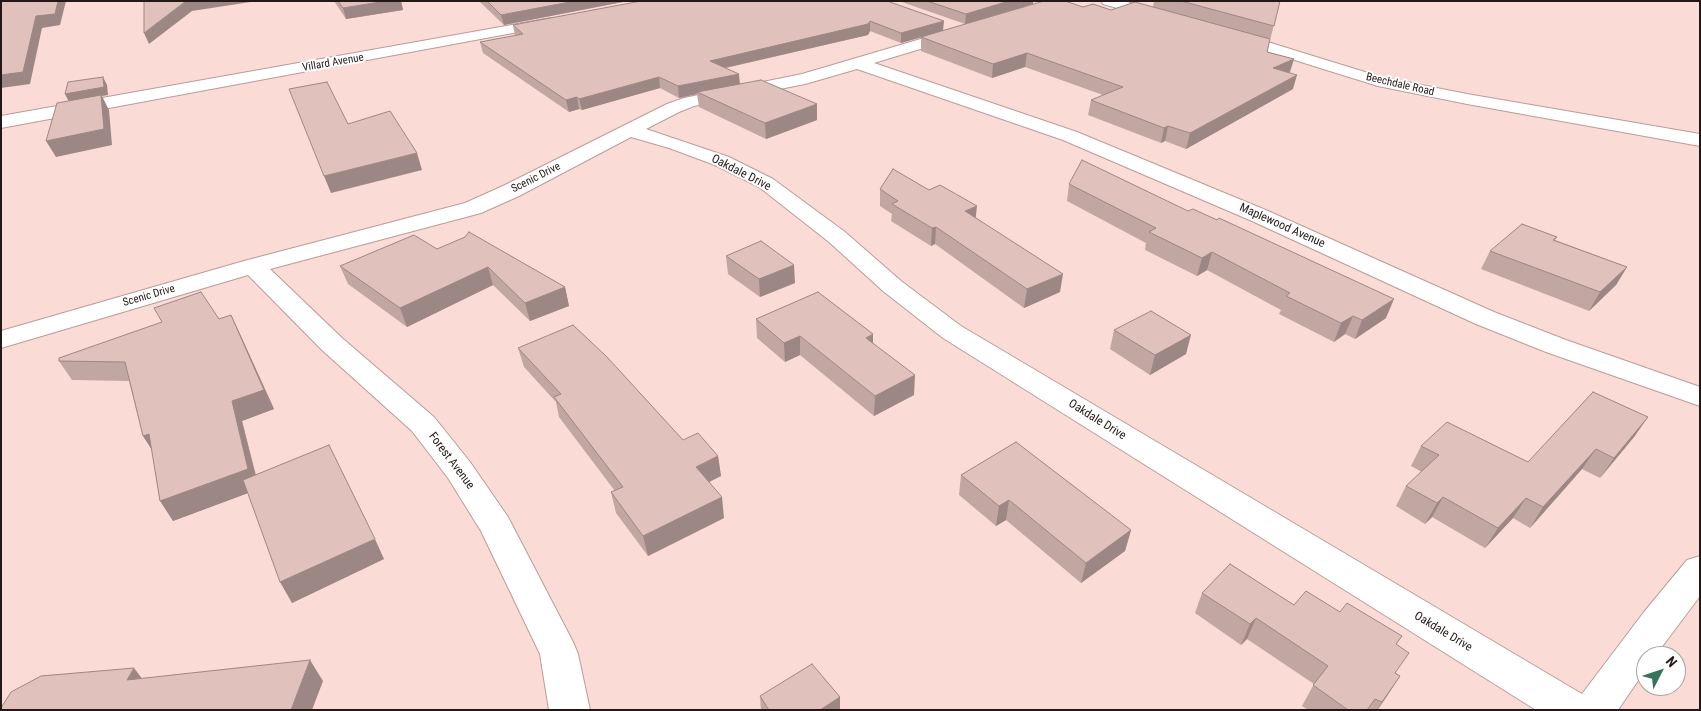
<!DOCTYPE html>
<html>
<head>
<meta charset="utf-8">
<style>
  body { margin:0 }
  #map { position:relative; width:1701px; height:711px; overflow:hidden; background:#fbdbd6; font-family:"Roboto Condensed",sans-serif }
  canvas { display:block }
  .frame { position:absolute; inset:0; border:2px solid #231816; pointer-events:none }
  .north { position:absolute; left:1636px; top:646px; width:50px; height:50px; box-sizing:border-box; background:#fff; border:1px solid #a7a3a2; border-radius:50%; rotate:49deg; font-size:14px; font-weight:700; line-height:20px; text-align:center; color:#231816 }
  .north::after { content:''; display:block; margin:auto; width:18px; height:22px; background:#39725b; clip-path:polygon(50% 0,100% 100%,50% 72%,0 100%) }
</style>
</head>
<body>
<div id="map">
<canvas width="1701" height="711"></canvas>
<div class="frame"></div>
<div class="north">N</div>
</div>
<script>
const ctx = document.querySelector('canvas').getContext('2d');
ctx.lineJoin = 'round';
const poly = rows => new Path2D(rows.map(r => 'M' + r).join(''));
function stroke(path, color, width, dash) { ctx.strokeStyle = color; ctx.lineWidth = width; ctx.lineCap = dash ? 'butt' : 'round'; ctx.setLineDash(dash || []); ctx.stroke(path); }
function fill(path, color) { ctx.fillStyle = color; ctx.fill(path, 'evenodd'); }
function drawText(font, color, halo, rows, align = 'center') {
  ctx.font = font + ' "Roboto Condensed",sans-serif'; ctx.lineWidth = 4; ctx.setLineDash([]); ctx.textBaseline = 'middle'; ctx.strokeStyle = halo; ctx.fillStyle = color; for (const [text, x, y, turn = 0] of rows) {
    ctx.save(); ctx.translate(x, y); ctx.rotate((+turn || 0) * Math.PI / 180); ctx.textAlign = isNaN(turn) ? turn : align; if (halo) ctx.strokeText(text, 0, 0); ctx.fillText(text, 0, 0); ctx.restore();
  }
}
const minor = poly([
  [1101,1,1124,1,1164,13,1166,16,1164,19,1159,20,1103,4,1101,1],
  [551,18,556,19,558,22,556,25,1,128,1,116,551,18],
  [958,28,963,30,966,33,963,36,874,63,1077,132,1268,211,1494,312,1566,340,1700,387,1700,406,1546,352,1476,324,1252,221,1063,140,857,69,805,84,694,106,679,112,646,129,729,157,773,179,845,232,901,281,961,326,1582,694,1644,612,1687,560,1700,556,1700,596,1655,656,1646,656,1646,669,1618,710,1536,710,943,338,883,291,829,242,759,187,715,165,669,148,631,137,519,196,481,213,270,269,342,338,434,417,470,462,508,517,573,642,578,654,590,710,549,710,540,654,481,531,448,478,412,431,322,350,248,275,1,348,1,331,244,261,465,203,503,186,667,104,684,98,802,74,958,28],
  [1232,31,1381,77,1467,94,1700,134,1700,146,1467,104,1378,86,1227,39,1224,36,1227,33,1232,31]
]);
stroke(minor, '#ba9c98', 2);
fill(minor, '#fff');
fill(poly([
  [334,1,401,1,403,10,346,19],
  [479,1,628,1,504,25],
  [887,1,943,31,901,43,870,31,868,35,726,68,740,84,817,120,766,139,699,107,697,94,679,98,660,88,582,110,579,109,569,112,483,53,480,42,515,36,513,25],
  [899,1,1033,1,1033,4,965,24],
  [1154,1,1280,1,1267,52,1294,59,1290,73,1293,89,1186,149,1165,141,1161,143,1088,115,1091,100,1103,95,1025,67,992,78,921,51,921,37,1083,7,1111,10,1153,7],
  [1069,184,1386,318,1355,339,1345,334,1334,342,1279,314,1281,310,1207,270,1197,276,1145,250,1146,243,1067,201],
  [880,189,976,218,1060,292,1024,308,935,244,931,246,891,221,892,214,880,206],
  [1557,237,1555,240,1627,267,1616,285,1589,311,1481,269,1490,251],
  [437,249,565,287,569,306,530,321,493,285,407,327,348,284,340,266],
  [726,256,795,283,760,297,728,274],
  [231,315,240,334,274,409,242,421,256,475,384,559,292,603,248,493,173,521,152,450,143,436,129,381,72,380,59,361,219,319],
  [756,319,873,343,914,395,874,416,800,355,785,362,757,338],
  [1114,330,1186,354,1150,375,1110,349],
  [518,348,683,440,718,456,721,476,709,482,724,518,648,556,616,513,611,492,615,491,559,417,556,402,524,367],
  [1648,417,1634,437,1600,478,1582,469,1530,528,1513,518,1485,548,1432,517,1425,524,1396,506,1406,486,1422,472,1411,466,1421,446,1528,462],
  [961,475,1131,530,1125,551,1081,583,1006,520,996,526,959,495],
  [1202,593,1294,605,1340,612,1402,636,1396,645,1396,674,1400,676,1378,710,1308,710,1302,706,1314,684,1247,639,1241,645,1195,613],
  [760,696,840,697,840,710,761,710]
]), '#c1a6a2');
fill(poly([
  [58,1,66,1,60,25,42,28,30,84,1,88,1,75,36,16],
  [186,1,257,1,192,11,149,44,144,33],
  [386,1,401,1,403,10,346,19,343,8],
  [575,1,628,1,504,25,501,15],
  [1009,1,1033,1,1033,4,965,24,966,14],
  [870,21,870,31,868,35,711,71,710,61],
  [944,21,943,31,901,43,901,33],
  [1027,53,1025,67,992,78,993,64],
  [1294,59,1289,73,1273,68],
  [739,74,740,85,697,92,697,94,679,98,678,86],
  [1297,75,1293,89,1186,149,1190,133],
  [103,77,107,85,108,95,102,96,109,110,112,145,56,157,46,141,69,102,65,94],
  [659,77,660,88,582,110,579,99],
  [577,97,579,109,569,112,566,100],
  [817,104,817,120,766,139,765,123],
  [1168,126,1165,141,1161,143,1164,128],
  [417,153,422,170,331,193,324,176],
  [977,206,975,224,965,211],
  [936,227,935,244,931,246,932,228],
  [1212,252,1207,270,1197,276,1202,258],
  [794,265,795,283,760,297,759,279],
  [488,267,493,285,407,327,400,308],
  [1627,267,1616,285,1589,311,1600,292],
  [1063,274,1060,292,1024,308,1027,289],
  [565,287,569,306,530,321,525,303],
  [1394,299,1386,318,1355,339,1362,320],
  [231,315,240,334,274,409,242,421,259,489,173,521,160,501,232,401],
  [1353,316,1345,334,1334,342,1341,323],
  [873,334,873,353,866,338],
  [1191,335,1186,354,1150,375,1155,355],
  [800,336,800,355,785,362,784,343],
  [915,375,914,395,874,416,875,396],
  [1648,417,1634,437,1600,478,1614,458],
  [149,434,156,456,143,436],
  [1596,449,1582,469,1530,528,1543,507],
  [718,456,721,476,699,487,696,467],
  [722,497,724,518,648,556,643,536],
  [1443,497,1432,517,1425,524,1437,503],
  [1526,498,1513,518,1485,548,1498,528],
  [1009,500,1006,520,996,526,999,506],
  [1131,530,1125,551,1081,583,1086,563],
  [375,539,384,559,292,603,280,582],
  [1256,618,1247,639,1241,645,1250,624],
  [310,660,323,681,312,710,291,710],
  [134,668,150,689,127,680],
  [1400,676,1387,696,1377,710,1382,702],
  [840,697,840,710,820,710]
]), '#9d8784');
const building = poly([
  [1,1,58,1,55,14,36,16,23,72,1,75,1,1],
  [144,1,186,1,144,33,144,1],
  [338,1,386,1,343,8,338,1],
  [487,1,575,1,501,15,487,1],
  [641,1,887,1,944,21,901,33,870,21,868,24,710,61,739,74,678,86,659,77,579,99,577,97,566,100,480,42,523,34,513,25,641,1],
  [927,1,1009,1,966,14,927,1],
  [1044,1,1065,1,1083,7,1093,4,1111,10,1135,2,1270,39,1267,52,1294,59,1273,68,1297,75,1190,133,1168,126,1164,128,1091,100,1123,87,1027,53,993,64,921,37,1044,1],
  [1181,1,1280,1,1274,26,1181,1],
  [103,77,104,87,65,94,68,82,103,77],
  [761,80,817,104,765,123,697,92,761,80],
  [327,82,348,124,390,111,417,153,324,176,289,89,327,82],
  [101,95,104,129,46,141,57,103,101,95],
  [1082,160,1188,211,1193,209,1217,220,1219,218,1394,299,1362,320,1353,316,1341,323,1286,296,1290,293,1212,252,1202,258,1149,232,1156,228,1069,184,1082,160],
  [893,169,929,190,940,185,977,206,965,211,1063,274,1027,289,936,227,932,228,892,204,898,201,880,189,893,169],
  [1522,224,1557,237,1553,240,1627,267,1600,292,1490,251,1522,224],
  [469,232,565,287,525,303,488,267,400,308,340,266,414,235,437,249,465,237,469,232],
  [761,241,794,265,759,279,726,256,761,241],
  [201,292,219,319,231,315,264,390,232,401,248,469,160,501,149,434,143,436,125,362,59,361,59,358,162,322,154,308,201,292],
  [818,292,873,334,866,338,915,375,875,396,800,336,784,343,756,319,818,292],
  [1151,311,1191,335,1155,355,1114,330,1151,311],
  [573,325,607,357,683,440,698,433,718,456,696,467,722,497,643,536,611,492,623,487,554,397,561,394,518,348,573,325],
  [1593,392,1648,417,1614,458,1596,449,1543,507,1526,498,1498,528,1443,497,1437,503,1406,486,1439,455,1421,446,1447,422,1528,462,1593,392],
  [1016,442,1131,530,1086,563,1009,500,999,506,961,475,1016,442],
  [329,445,375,539,280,582,243,480,329,445],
  [1230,564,1294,605,1306,591,1340,612,1347,603,1402,636,1396,644,1409,653,1395,673,1400,676,1382,702,1375,699,1367,710,1348,710,1313,685,1328,666,1256,618,1250,624,1202,593,1230,564],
  [310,660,291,710,1,710,1,708,11,692,41,676,134,668,127,680,310,660],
  [812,664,840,697,820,710,769,710,760,696,812,664]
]);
fill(building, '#e0c1bc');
stroke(building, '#9d8784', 1);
drawText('11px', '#231816', '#fff', [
  ["Villard Avenue",333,63,-10],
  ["Beechdale Road",1400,85,13],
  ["Scenic Drive",536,178,-27],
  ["Scenic Drive",149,296,-16]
]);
drawText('12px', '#231816', '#fff', [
  ["Oakdale Drive",741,173,27],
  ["Maplewood Avenue",1282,226,24],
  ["Oakdale Drive",1097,420,32],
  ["Forest Avenue",451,461,53],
  ["Oakdale Drive",1443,632,31]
]);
</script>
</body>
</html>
